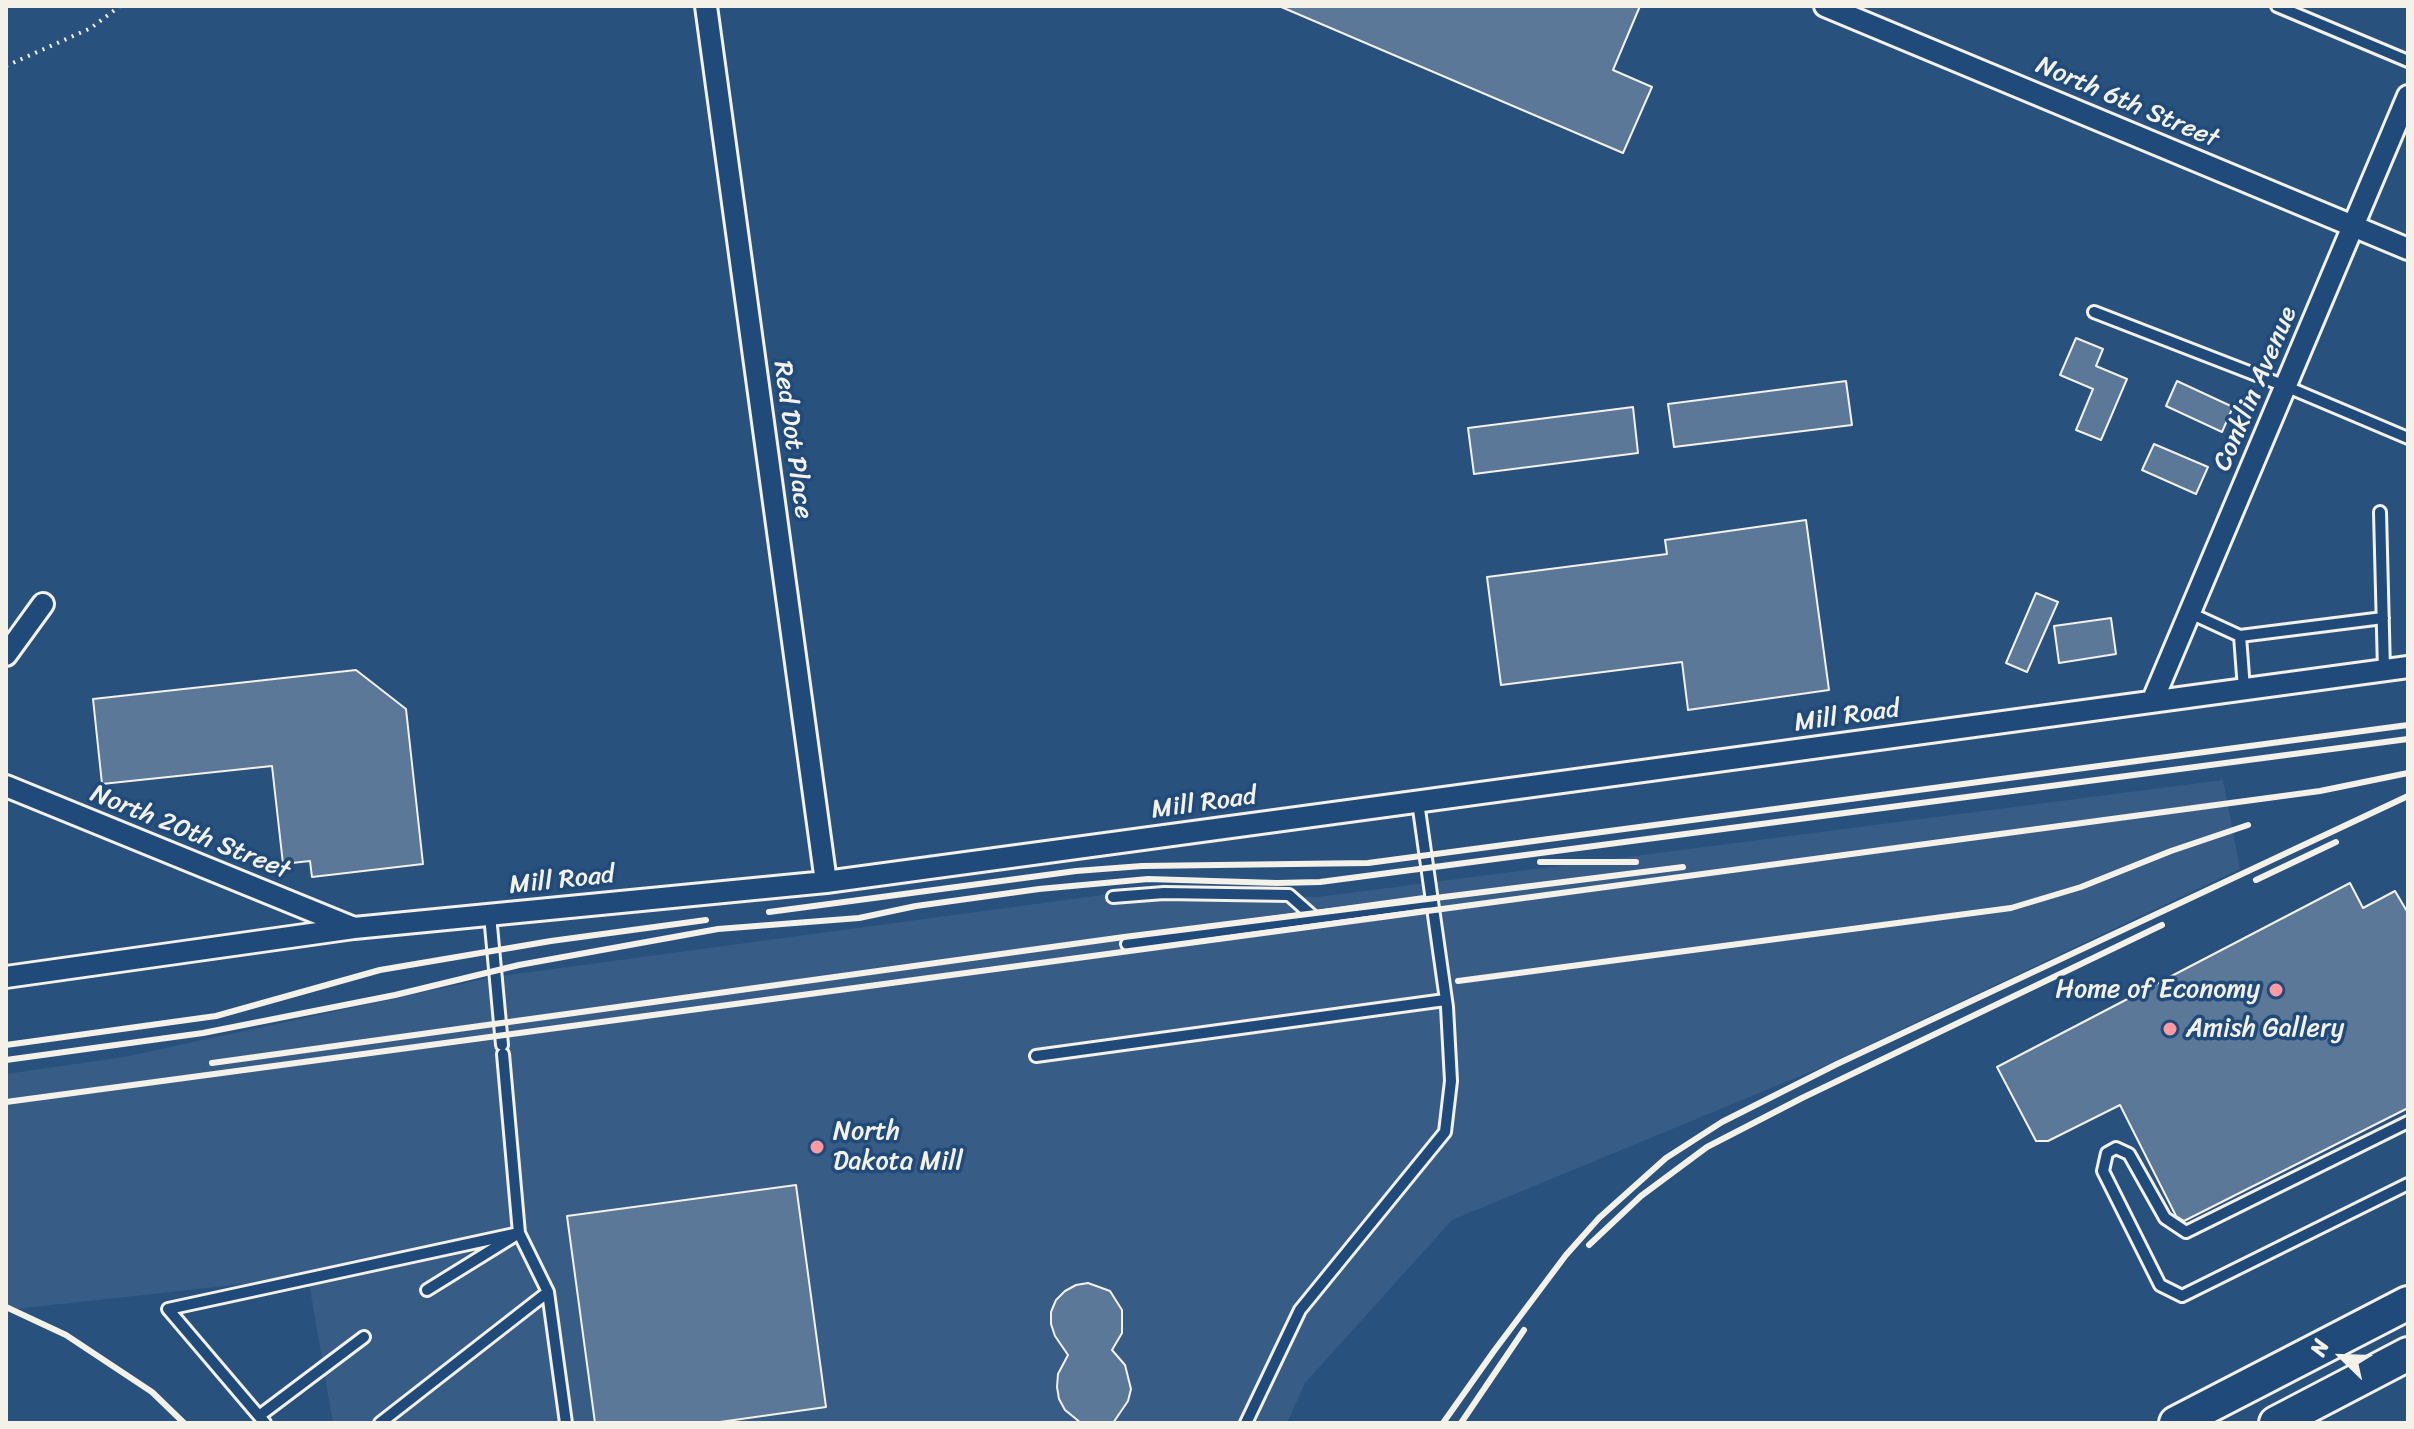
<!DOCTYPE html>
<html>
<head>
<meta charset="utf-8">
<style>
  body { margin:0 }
  #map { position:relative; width:2414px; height:1429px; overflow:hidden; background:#28517e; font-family:Sriracha,sans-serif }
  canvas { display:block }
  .frame { position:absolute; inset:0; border:8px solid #f4f1e8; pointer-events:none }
  .north { position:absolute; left:2302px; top:1317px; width:80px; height:80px; -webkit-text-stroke:6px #1f4a7a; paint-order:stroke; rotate:293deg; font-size:22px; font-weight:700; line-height:32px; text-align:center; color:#f4f1e8 }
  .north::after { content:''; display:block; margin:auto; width:28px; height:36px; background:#f4f1e8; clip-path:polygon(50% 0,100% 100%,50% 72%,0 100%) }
</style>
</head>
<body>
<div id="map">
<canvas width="2414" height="1429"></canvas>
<div class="frame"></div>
<div class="north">N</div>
</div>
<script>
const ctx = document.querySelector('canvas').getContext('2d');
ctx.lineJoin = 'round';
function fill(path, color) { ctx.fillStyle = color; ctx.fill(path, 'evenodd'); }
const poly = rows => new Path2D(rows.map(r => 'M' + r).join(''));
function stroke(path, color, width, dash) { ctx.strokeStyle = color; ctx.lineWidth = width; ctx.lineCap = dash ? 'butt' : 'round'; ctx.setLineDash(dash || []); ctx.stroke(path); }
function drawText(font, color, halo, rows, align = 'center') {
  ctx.font = font + ' Sriracha,sans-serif'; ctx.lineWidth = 7; ctx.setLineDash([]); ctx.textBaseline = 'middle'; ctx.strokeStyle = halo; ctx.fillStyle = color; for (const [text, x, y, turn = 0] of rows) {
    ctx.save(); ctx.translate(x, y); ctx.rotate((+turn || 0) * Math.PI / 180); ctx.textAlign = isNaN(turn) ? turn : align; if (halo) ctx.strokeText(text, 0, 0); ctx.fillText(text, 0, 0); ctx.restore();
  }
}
fill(poly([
  [2223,780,2240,869,1822,1067,1452,1220,1305,1383,1287,1423,333,1423,308,1277,6,1310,6,1074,124,1057,494,977,1110,894,1318,897]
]), '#375d86');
const building = poly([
  [1279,6,1640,6,1613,70,1652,87,1623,153,1279,6],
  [2076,338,2103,349,2096,366,2127,379,2101,440,2076,430,2093,389,2060,375,2076,338],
  [1846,381,1852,425,1674,447,1668,404,1846,381],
  [2177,381,2233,407,2222,432,2166,406,2177,381],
  [1633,407,1638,453,1474,474,1468,428,1633,407],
  [2154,444,2208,467,2196,494,2142,470,2154,444],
  [1806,520,1829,690,1688,710,1682,662,1501,685,1487,577,1667,554,1665,540,1806,520],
  [2036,593,2058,602,2027,672,2006,663,2036,593],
  [2111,618,2116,654,2059,663,2054,626,2111,618],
  [356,670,406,709,423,864,312,877,310,861,283,864,272,766,102,784,93,699,356,670],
  [2350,883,2363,908,2395,891,2408,913,2408,1108,2184,1221,2176,1216,2120,1105,2048,1141,2036,1141,1997,1067,2350,883],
  [796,1185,826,1407,713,1423,595,1423,567,1216,796,1185],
  [1088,1283,1110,1291,1122,1310,1122,1333,1112,1350,1125,1365,1131,1389,1128,1401,1113,1423,1081,1423,1065,1410,1059,1399,1057,1387,1058,1374,1068,1355,1055,1336,1051,1324,1051,1312,1056,1300,1065,1291,1076,1285,1088,1283]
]);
fill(building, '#5b7899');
stroke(building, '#f4f1e8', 2);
const lane = poly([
  [2277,6,2408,61],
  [2094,312,2285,386,2408,438],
  [2380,512,2384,670],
  [2190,613,2240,636],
  [2244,689,2240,636,2383,618],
  [1113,897,1164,893,1289,895,1315,918],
  [490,915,502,1045],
  [1127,944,1432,902],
  [1036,1056,1445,1000],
  [2408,1122,2186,1232,2165,1218,2129,1154,2116,1148,2107,1153,2103,1171,2160,1285,2182,1296,2408,1184],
  [427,1290,519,1233,503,1054],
  [259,1416,364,1337],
  [265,1423,168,1309,519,1233,548,1292],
  [380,1423,548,1292,566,1423],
  [1246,1423,1300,1310,1445,1132,1451,1081,1447,1007,1418,802]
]);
const street = poly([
  [706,6,826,882],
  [1825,6,2408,249],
  [6,655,43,604],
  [2152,702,2408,96],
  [6,786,354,928],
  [6,977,354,928,826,882,2408,667]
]);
const primary = poly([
  [2176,1423,2408,1303],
  [2276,1423,2408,1354]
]);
stroke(lane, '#f4f1e8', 16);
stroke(street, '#f4f1e8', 26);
stroke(primary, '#f4f1e8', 38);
stroke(poly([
  [6,66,91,28,120,6]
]), '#f4f1e8', 4, [2, 6]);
stroke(lane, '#1f4a7a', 10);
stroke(street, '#1f4a7a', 20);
stroke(primary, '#1f4a7a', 32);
stroke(poly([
  [1540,862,1636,862],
  [2256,880,2336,842],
  [769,912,1076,871,1142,866,1368,863,2408,725],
  [1458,981,2011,908,2081,887,2171,851,2248,825],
  [6,1045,216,1016,380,970,551,941,706,920],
  [6,1060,203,1033,395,995,519,965,718,929,859,918,916,906,1039,889,1148,879,1277,883,1320,882,2408,739],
  [212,1063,1124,937,1683,867],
  [6,1102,2320,791,2408,773],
  [1589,1245,1641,1196,1707,1147,1802,1098,2162,925],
  [6,1307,66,1335,152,1392,184,1423],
  [1443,1423,1494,1351,1566,1255,1599,1218,1666,1158,1722,1122,1837,1064,2408,796],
  [1461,1423,1524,1330]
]), '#f4f1e8', 6);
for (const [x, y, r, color] of [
  [2276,990,8,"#ff9aa2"],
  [2170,1029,8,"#ff9aa2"],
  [817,1147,8,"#ff9aa2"]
]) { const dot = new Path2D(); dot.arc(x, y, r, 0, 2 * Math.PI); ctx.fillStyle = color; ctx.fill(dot); stroke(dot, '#1f4a7a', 3); }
drawText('26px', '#f4f1e8', '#1f4a7a', [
  ["North 6th Street",2127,103,23],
  ["Conklin Avenue",2256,389,-67],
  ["Red Dot Place",792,440,82],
  ["Mill Road",1847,717,-8],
  ["Mill Road",1204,804,-8],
  ["North 20th Street",190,833,22],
  ["Mill Road",562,881,-6]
]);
drawText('26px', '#f4f1e8', '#1f4a7a', [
  ["Home of Economy",2260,990,"right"],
  ["Amish Gallery",2186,1029],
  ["North",833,1132],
  ["Dakota Mill",833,1162]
], 'left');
</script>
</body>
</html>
